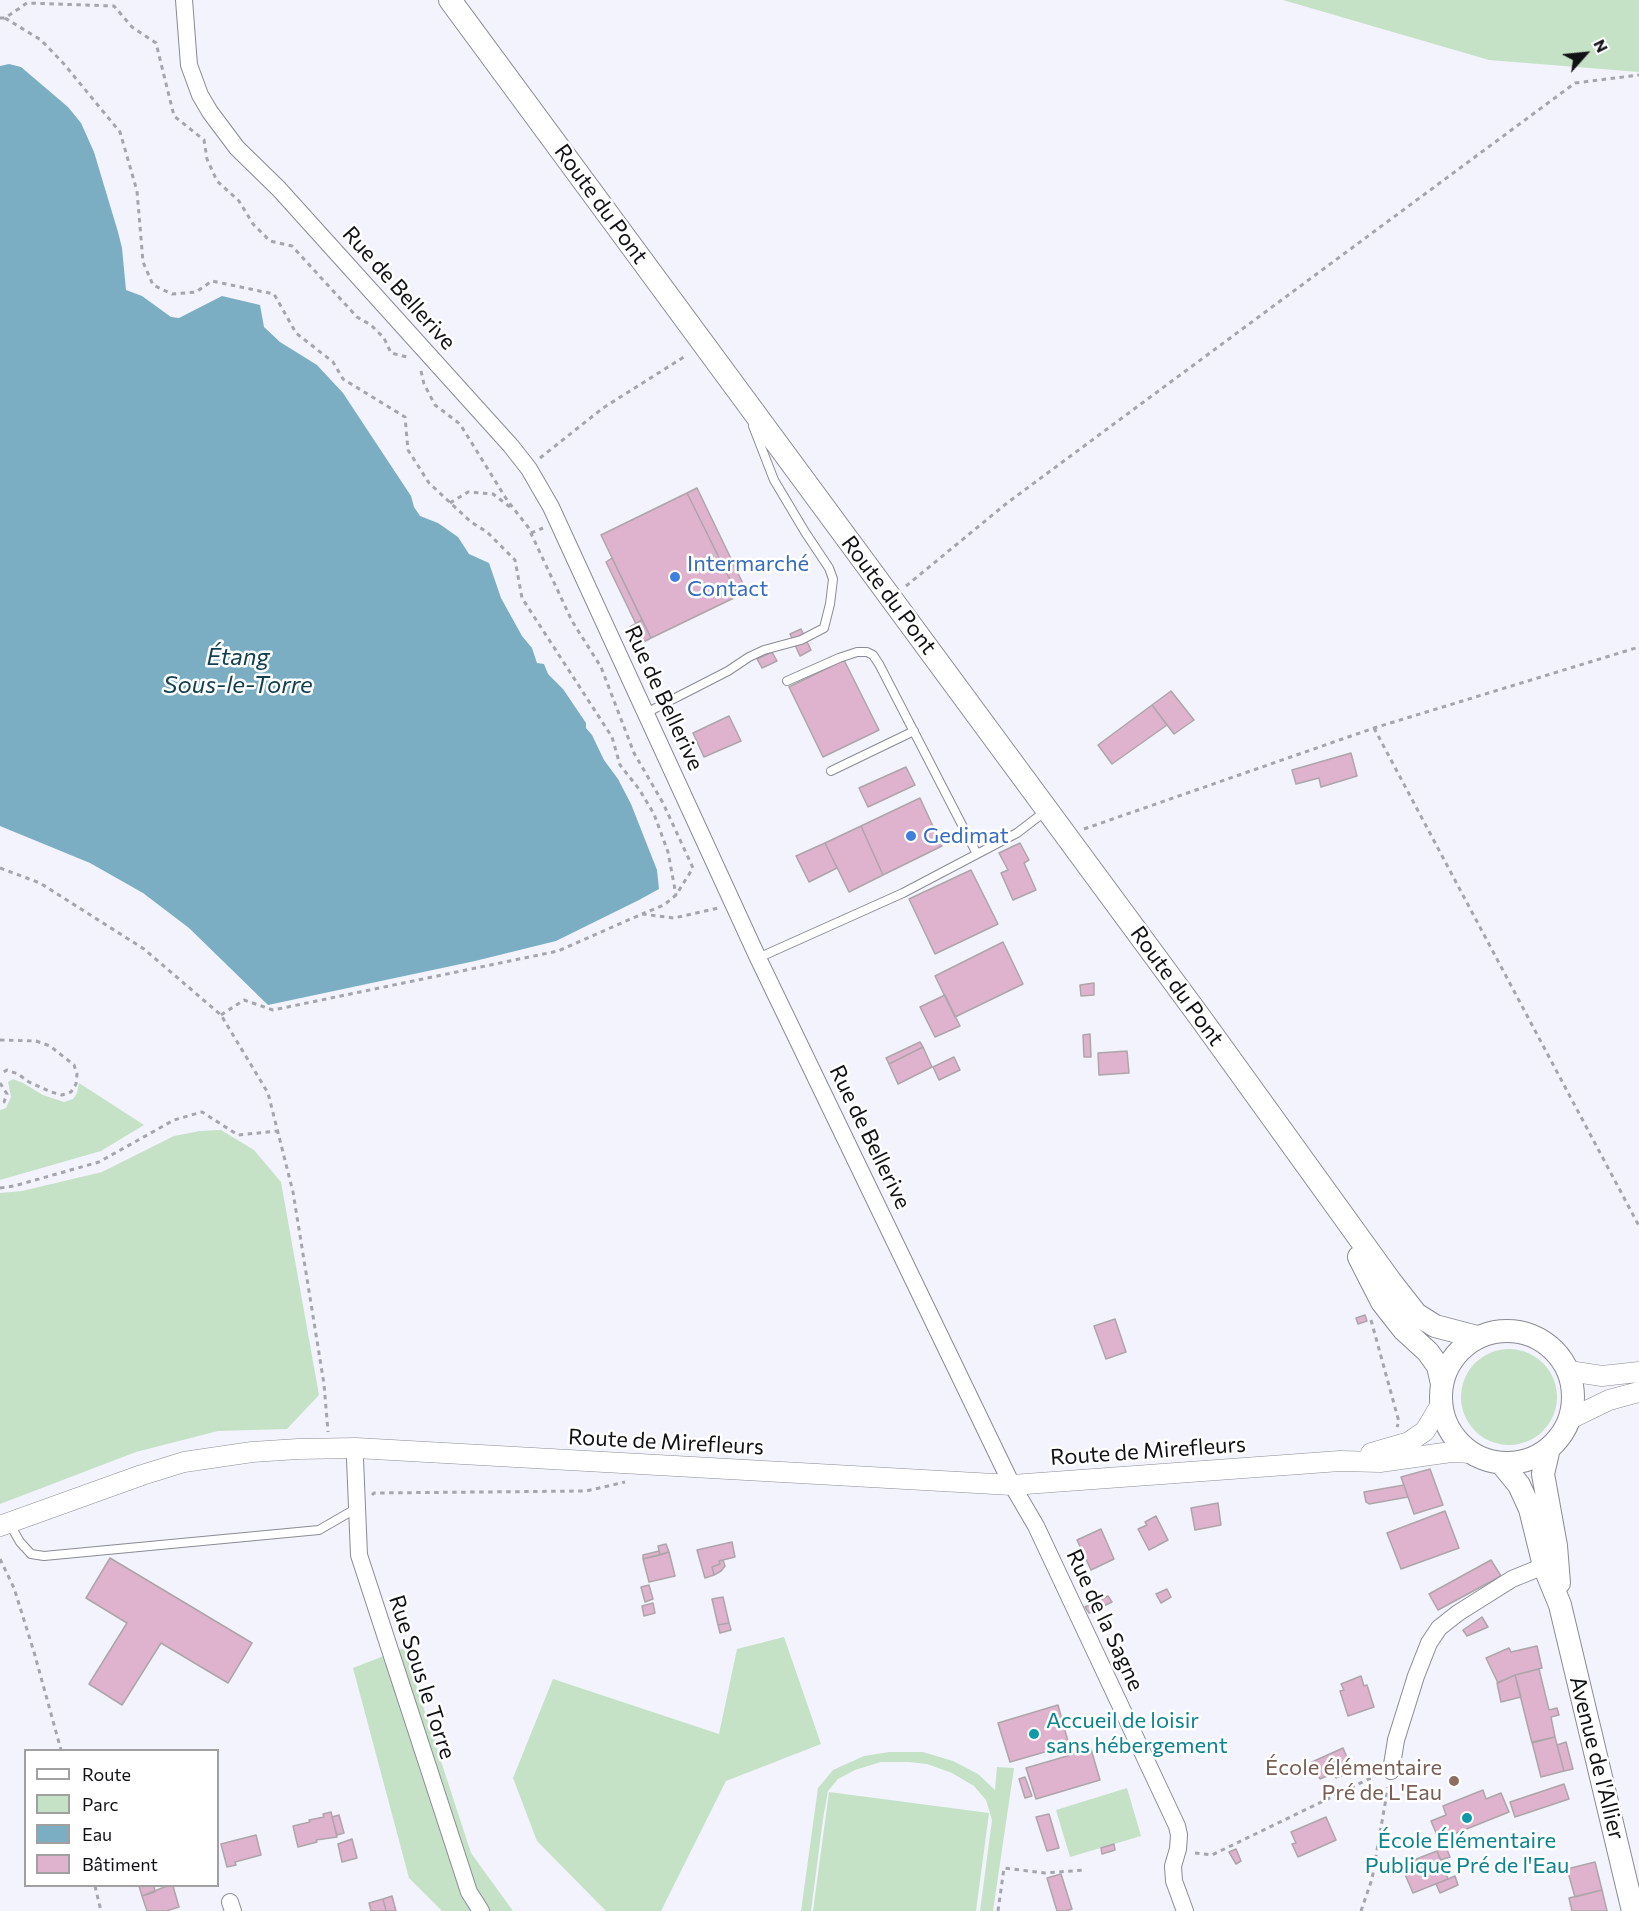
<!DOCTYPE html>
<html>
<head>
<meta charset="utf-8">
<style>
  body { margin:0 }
  #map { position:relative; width:1639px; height:1911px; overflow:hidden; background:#f2f3fd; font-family:Commissioner,sans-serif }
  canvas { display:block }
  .legend { position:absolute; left:24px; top:1749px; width:195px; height:138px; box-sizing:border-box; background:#fff; border:2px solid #a0a0a1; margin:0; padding:8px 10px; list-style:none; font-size:18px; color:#111215 }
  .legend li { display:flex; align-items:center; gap:12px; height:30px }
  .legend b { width:30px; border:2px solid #a0a0a1 }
  .north { position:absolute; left:1555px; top:24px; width:60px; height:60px; -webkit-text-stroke:4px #fff; paint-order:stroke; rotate:63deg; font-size:16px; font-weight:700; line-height:24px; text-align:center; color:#111215 }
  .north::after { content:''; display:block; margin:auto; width:21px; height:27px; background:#111215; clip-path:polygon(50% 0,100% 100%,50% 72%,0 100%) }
</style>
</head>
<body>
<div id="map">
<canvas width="1639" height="1911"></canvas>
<ul class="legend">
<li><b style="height:8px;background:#fff"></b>Route</li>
<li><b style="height:16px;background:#c5e2c6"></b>Parc</li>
<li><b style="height:16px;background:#7baec3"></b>Eau</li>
<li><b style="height:16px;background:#dfb3ce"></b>Bâtiment</li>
</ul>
<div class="north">N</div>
</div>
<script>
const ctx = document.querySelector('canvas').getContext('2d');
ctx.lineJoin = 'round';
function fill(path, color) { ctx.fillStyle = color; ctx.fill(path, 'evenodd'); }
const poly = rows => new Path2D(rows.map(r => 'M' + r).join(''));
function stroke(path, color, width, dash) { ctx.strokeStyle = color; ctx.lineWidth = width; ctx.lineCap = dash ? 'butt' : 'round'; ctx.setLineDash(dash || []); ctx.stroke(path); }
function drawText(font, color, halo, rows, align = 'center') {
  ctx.font = font + ' Commissioner,sans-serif'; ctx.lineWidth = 5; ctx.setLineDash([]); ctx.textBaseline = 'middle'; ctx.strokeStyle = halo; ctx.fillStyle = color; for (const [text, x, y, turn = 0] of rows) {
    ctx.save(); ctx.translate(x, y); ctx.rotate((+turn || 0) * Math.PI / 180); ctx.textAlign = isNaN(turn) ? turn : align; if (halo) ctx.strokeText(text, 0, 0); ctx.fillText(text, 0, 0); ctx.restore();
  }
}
fill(poly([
  [1283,0,1639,0,1639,72,1489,60],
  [13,1079,23,1083,43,1095,64,1102,73,1099,77,1093,79,1083,144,1125,101,1151,0,1180,0,1110,6,1108,11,1097,8,1082],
  [221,1130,254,1150,281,1182,319,1395,287,1429,218,1431,136,1452,0,1504,0,1193,22,1191,102,1172,174,1136,200,1131],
  '1461 1397a48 48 0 1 1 96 0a48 48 0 1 1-96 0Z',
  [784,1637,821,1744,726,1781,661,1911,606,1911,537,1841,513,1778,553,1679,719,1734,737,1649],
  [404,1648,471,1853,513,1911,442,1911,409,1878,353,1668],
  [889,1752,923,1752,953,1761,978,1774,995,1790,997,1767,1014,1768,993,1911,980,1911,992,1820,986,1800,974,1786,952,1773,927,1764,909,1762,881,1762,855,1770,838,1779,828,1791,823,1819,811,1911,801,1911,818,1788,833,1770,864,1756],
  [1127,1788,1141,1836,1070,1857,1056,1810],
  [829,1792,989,1813,976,1911,813,1911]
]), '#c5e2c6');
fill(poly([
  [9,64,21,67,68,107,81,123,94,152,118,232,122,248,126,290,142,296,171,317,179,318,222,296,260,305,264,327,280,342,317,365,343,393,411,496,414,507,420,516,438,523,458,537,469,554,489,563,501,598,522,636,532,648,537,663,544,664,548,674,563,689,586,723,586,728,592,735,604,760,618,779,631,804,657,870,659,889,639,900,556,941,475,961,268,1005,189,928,143,893,90,863,0,826,0,66]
]), '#7baec3');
const building = poly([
  [697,488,747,592,738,596,687,493,697,488],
  [687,493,738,596,651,638,601,535,687,493],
  [612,558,642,620,636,624,606,562,612,558],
  [642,620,651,638,638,645,630,627,642,620],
  [801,629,811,650,800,656,790,634,801,629],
  [772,652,777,661,762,668,757,659,772,652],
  [844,660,879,730,823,757,789,687,844,660],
  [1171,691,1194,720,1174,734,1152,705,1171,691],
  [1152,705,1167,725,1112,764,1098,745,1152,705],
  [729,716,741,741,704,757,693,733,729,716],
  [1351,753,1357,776,1321,787,1319,778,1296,784,1292,770,1351,753],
  [906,767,915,785,868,807,859,788,906,767],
  [920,798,942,846,883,875,861,826,920,798],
  [861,826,883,875,849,892,825,843,861,826],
  [825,843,837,868,809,882,796,856,825,843],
  [1020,843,1029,860,1024,863,1036,890,1013,900,1001,873,1008,870,999,853,1020,843],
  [971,870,998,924,935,954,909,899,971,870],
  [1003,942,1023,984,955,1017,935,976,1003,942],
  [1094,983,1094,995,1081,996,1080,985,1094,983],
  [945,995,960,1026,935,1037,920,1007,945,995],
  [1090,1034,1091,1057,1084,1057,1083,1035,1090,1034],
  [920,1042,923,1047,889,1064,886,1058,920,1042],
  [923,1047,932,1067,898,1084,889,1064,923,1047],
  [1127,1051,1129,1073,1099,1075,1098,1053,1127,1051],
  [954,1057,960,1070,939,1080,933,1067,954,1057],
  [1365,1315,1367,1321,1358,1324,1356,1318,1365,1315],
  [1115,1319,1126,1352,1106,1359,1094,1326,1115,1319],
  [1430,1469,1443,1505,1414,1514,1401,1477,1430,1469],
  [1404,1485,1408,1497,1369,1504,1366,1502,1364,1492,1404,1485],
  [1218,1503,1221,1525,1195,1530,1191,1508,1218,1503],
  [1445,1511,1459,1548,1401,1569,1387,1533,1445,1511],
  [1156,1516,1168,1540,1149,1550,1138,1529,1147,1525,1145,1522,1156,1516],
  [1101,1529,1114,1559,1091,1570,1077,1540,1101,1529],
  [732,1542,735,1557,719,1561,720,1564,712,1567,714,1575,705,1578,697,1550,732,1542],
  [666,1544,669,1552,660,1555,658,1546,666,1544],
  [659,1551,660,1555,643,1559,643,1555,659,1551],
  [669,1552,675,1576,649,1582,643,1559,669,1552],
  [110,1558,252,1643,228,1683,161,1643,122,1705,89,1684,127,1623,86,1598,110,1558],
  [723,1560,725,1566,721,1571,714,1575,712,1567,720,1564,719,1561,723,1560],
  [1491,1560,1501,1576,1438,1610,1429,1594,1491,1560],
  [649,1585,653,1599,645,1602,641,1587,649,1585],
  [1167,1589,1171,1597,1161,1603,1156,1594,1167,1589],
  [1108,1596,1112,1602,1089,1613,1085,1607,1108,1596],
  [723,1597,729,1623,718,1625,712,1599,723,1597],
  [653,1603,655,1613,644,1616,642,1606,653,1603],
  [1482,1617,1488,1627,1467,1636,1463,1630,1482,1617],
  [729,1623,731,1630,720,1633,718,1625,729,1623],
  [1537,1646,1542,1668,1515,1675,1498,1683,1486,1658,1509,1648,1511,1652,1537,1646],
  [1539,1669,1549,1710,1557,1708,1559,1715,1551,1717,1555,1737,1532,1743,1515,1675,1539,1669],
  [1515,1675,1521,1697,1501,1702,1497,1683,1515,1675],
  [1361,1676,1364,1686,1367,1685,1374,1707,1348,1716,1340,1691,1344,1690,1341,1684,1361,1676],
  [1058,1705,1069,1745,1010,1762,998,1723,1058,1705],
  [1555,1737,1564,1771,1541,1777,1532,1742,1555,1737],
  [1566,1742,1573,1769,1564,1771,1557,1745,1566,1742],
  [1343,1748,1353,1771,1336,1778,1334,1773,1320,1779,1312,1762,1343,1748],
  [1091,1749,1100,1780,1036,1799,1026,1768,1091,1749],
  [1025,1777,1032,1796,1025,1798,1019,1779,1025,1777],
  [1564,1784,1569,1799,1515,1817,1510,1802,1564,1784],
  [1483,1790,1486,1799,1501,1793,1509,1812,1439,1840,1431,1821,1446,1815,1443,1806,1483,1790],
  [331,1812,337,1837,316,1840,317,1842,298,1847,293,1826,310,1822,309,1820,324,1817,323,1814,331,1812],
  [1049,1814,1059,1848,1047,1851,1036,1817,1049,1814],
  [339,1815,344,1833,337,1835,332,1817,339,1815],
  [1326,1817,1336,1840,1298,1857,1292,1844,1296,1843,1291,1832,1326,1817],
  [256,1835,261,1855,235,1862,236,1865,227,1867,221,1844,256,1835],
  [352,1839,357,1858,342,1862,338,1844,352,1839],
  [1114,1844,1115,1850,1102,1854,1101,1848,1114,1844],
  [1446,1847,1450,1857,1441,1860,1437,1851,1446,1847],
  [1236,1849,1241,1861,1236,1864,1229,1852,1236,1849],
  [1437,1851,1448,1879,1413,1893,1401,1865,1437,1851],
  [1595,1862,1602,1890,1575,1897,1567,1869,1595,1862],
  [1061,1874,1072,1909,1066,1911,1057,1911,1047,1878,1061,1874],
  [1455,1876,1458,1885,1440,1893,1436,1884,1455,1876],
  [139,1886,154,1886,155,1892,142,1896,139,1886],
  [167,1886,173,1886,179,1907,166,1911,147,1911,142,1896,167,1886],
  [1602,1890,1607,1911,1572,1911,1569,1898,1602,1890],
  [392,1896,396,1911,386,1911,383,1899,392,1896],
  [383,1899,386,1911,371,1911,369,1903,383,1899]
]);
fill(building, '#dfb3ce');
stroke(building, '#aea5ab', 1.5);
const service = poly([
  [787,681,839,658,857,652,867,652,873,655,879,664,977,854],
  [646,713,728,671,749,657,764,650,801,640,824,628,830,604,833,579,829,568,805,532,774,480,753,426],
  [831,771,914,731],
  [758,958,903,893,1017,833,1047,810],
  [9,1523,20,1542,31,1554,44,1556,319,1530,357,1508]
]);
const minor = poly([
  [184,0,189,65,200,95,210,112,237,148,279,189,511,446,529,469,551,507,758,958,1012,1485,1036,1526,1177,1826,1179,1835,1178,1849,1173,1866,1174,1881,1185,1911],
  [356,1448,355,1459,359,1555,469,1892,481,1911],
  [1391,1771,1396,1740,1416,1676,1429,1643,1439,1628,1458,1613,1512,1579,1544,1566],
  [230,1902,233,1911]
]);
const tertiary = poly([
  [1569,1371,1602,1376,1639,1372],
  [1570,1419,1609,1400,1639,1392],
  [1371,1453,1409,1442,1425,1431,1441,1404],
  [0,1526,142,1475,184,1462,252,1452,298,1449,356,1448,1012,1485,1340,1461,1380,1462,1451,1452,1473,1453]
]);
const secondary = poly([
  [450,0,1202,1020,1391,1282,1416,1314,1435,1326,1477,1337],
  [1359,1257,1382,1302,1404,1330,1428,1352,1438,1366,1442,1384],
  '1441 1397a66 66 0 1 1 132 0a66 66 0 1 1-132 0Z',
  [1549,1448,1543,1474,1556,1546,1559,1583],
  [1501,1463,1519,1485,1530,1509,1544,1566,1560,1605,1633,1911]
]);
stroke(service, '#8a8b94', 10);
stroke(minor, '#8a8b94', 18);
stroke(tertiary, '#8a8b94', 21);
stroke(secondary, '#8a8b94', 24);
stroke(poly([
  [0,18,5,18,27,3,114,6,132,27,156,43,174,116,204,140,207,159,217,181,239,201,253,224,270,241,292,246,357,317,371,325,384,338,391,353,407,357],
  [5,18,41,40,64,64,120,132,137,191,143,262,153,285,172,294,196,292,212,281,274,294,296,333,333,362,343,379,405,417,408,450,429,483,471,522,487,532,515,560,522,598,612,737,620,765,639,789,654,814,668,852,676,895],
  [421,371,424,384,435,405,460,424,507,500,528,527,572,621,601,667,634,753,663,803,693,868,676,895,664,905,642,914],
  [540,458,603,408,687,355],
  [450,503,468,492,493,494,510,507],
  [531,533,543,528],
  [906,586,1007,503,1575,83,1639,75],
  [1374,728,1639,1226],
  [1084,829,1374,728,1639,647],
  [0,868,40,883,144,949,221,1015,268,1093,293,1192,324,1384,328,1432],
  [221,1015,244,1000,273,1010,558,951,642,914,674,918,718,908],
  [0,1040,36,1041,50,1046,74,1065,77,1074,76,1084,71,1092,62,1095,51,1092,29,1082,18,1074,7,1070,0,1074],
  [0,1083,7,1094,4,1102,0,1104],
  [0,1188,14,1186,99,1162,174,1120,202,1112,238,1135,278,1131],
  [1371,1320,1399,1422,1397,1427],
  [372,1495,374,1493,586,1491,625,1482],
  [0,1559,14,1588,34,1652,61,1750],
  [1195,1853,1212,1855,1377,1775],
  [95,1886,101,1911],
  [998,1911,1004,1868,1045,1873,1085,1870],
  [1361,1911,1372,1879,1388,1787]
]), '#a5a6ad', 3, [4.5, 4.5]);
stroke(service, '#fff', 8);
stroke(minor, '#fff', 16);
stroke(tertiary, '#fff', 20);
stroke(secondary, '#fff', 22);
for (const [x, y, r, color] of [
  [675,577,6,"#3f7fe0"],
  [911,836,6,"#3f7fe0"],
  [1034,1734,6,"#0f9aa8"],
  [1454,1781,6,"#8d6e63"],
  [1467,1818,6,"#0f9aa8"]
]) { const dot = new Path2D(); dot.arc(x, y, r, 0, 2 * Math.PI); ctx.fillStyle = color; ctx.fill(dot); stroke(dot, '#fff', 2); }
drawText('22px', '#111215', '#fff', [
  ["Route du Pont",601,204,54],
  ["Rue de Bellerive",399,288,48],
  ["Route du Pont",889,595,53],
  ["Rue de Bellerive",664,698,65],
  ["Route du Pont",1177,986,54],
  ["Rue de Bellerive",870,1137,64],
  ["Route de Mirefleurs",666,1442,3],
  ["Route de Mirefleurs",1148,1451,-4],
  ["Rue de la Sagne",1105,1620,65],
  ["Rue Sous le Torre",422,1677,72],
  ["Avenue de l'Allier",1597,1758,76]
]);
drawText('22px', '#366cbe', '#fff', [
  ["Intermarché",687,564],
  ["Contact",687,589],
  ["Gedimat",923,836]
], 'left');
drawText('22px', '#0d838f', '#fff', [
  ["Accueil de loisir",1046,1721],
  ["sans hébergement",1046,1746],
  ["École Élémentaire",1467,1841,"center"],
  ["Publique Pré de l'Eau",1467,1866,"center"]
], 'left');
drawText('22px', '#785e54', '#fff', [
  ["École élémentaire",1442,1768],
  ["Pré de L'Eau",1442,1793]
], 'right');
drawText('italic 24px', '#134050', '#fff', [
  ["Étang",238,657],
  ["Sous-le-Torre",238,685]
]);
</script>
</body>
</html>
